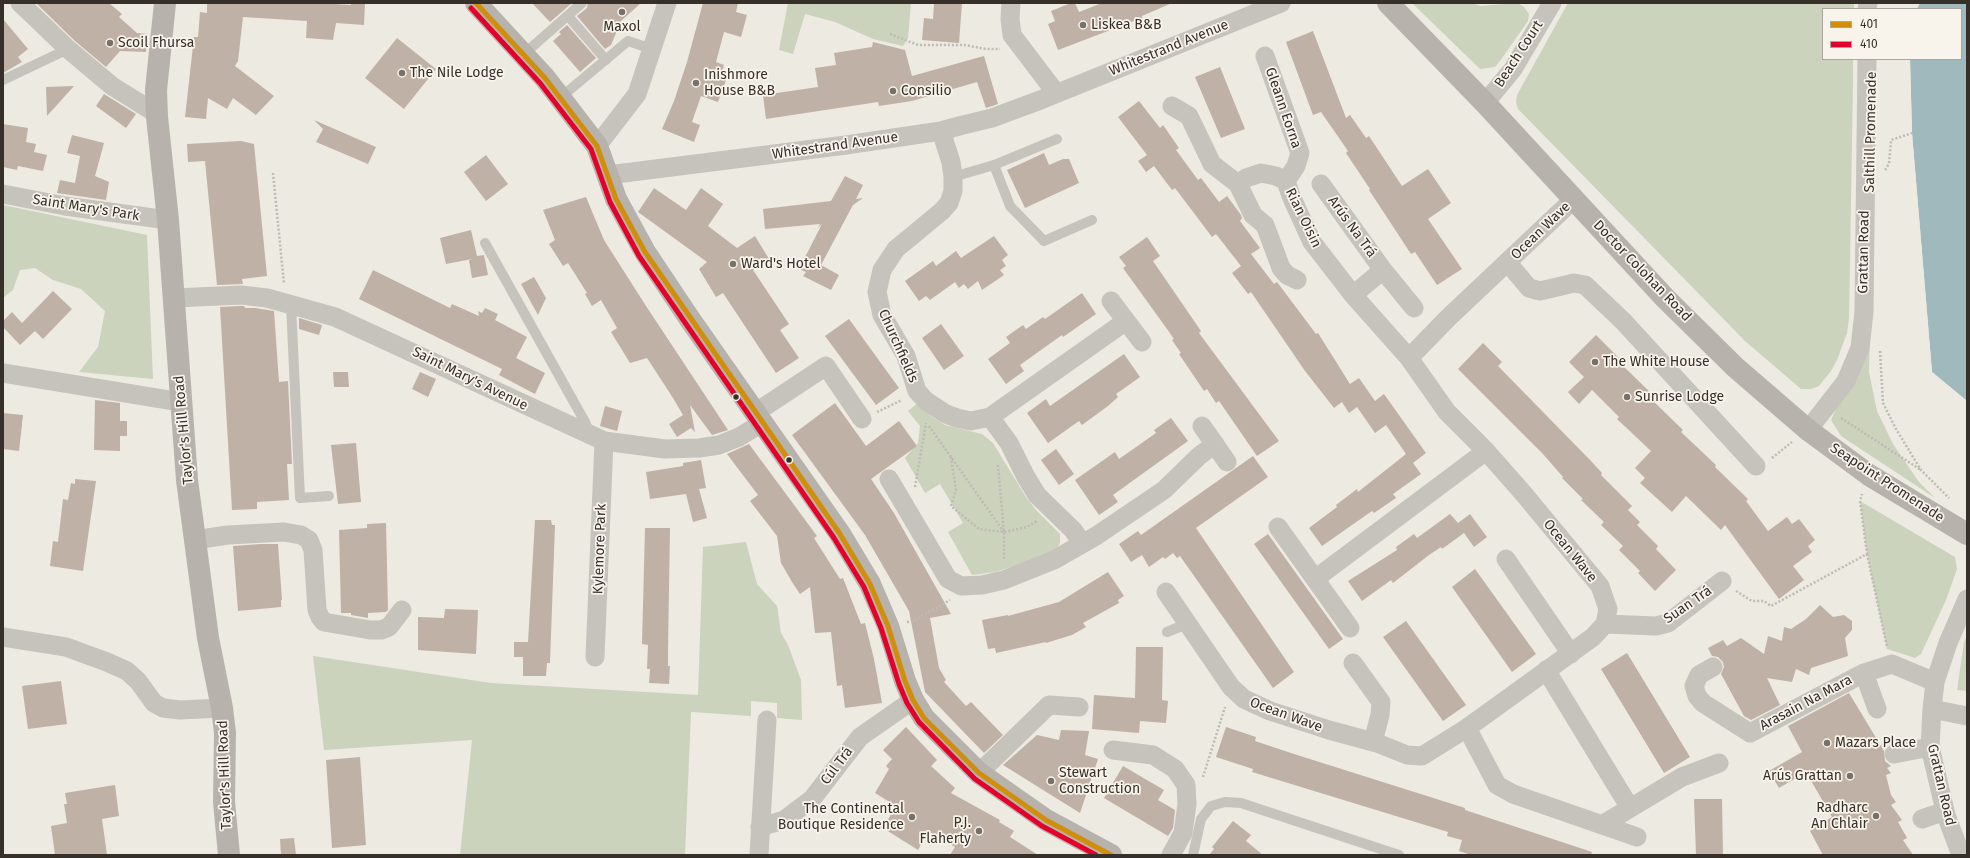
<!DOCTYPE html>
<html>
<head>
<meta charset="utf-8">
<style>
  body { margin:0 }
  #map { position:relative; width:1970px; height:858px; overflow:hidden; background:#edeae2; font-family:"Fira Sans",sans-serif }
  canvas { display:block }
  .frame { position:absolute; inset:0; border:4px solid #37302a; pointer-events:none }
  .legend { position:absolute; left:1822px; top:8px; width:140px; height:52px; box-sizing:border-box; background:#f9f4eb; border:1px solid #aba69e; margin:0; padding:5px 7px; list-style:none; font-size:12px; color:#37302a }
  .legend li { display:flex; align-items:center; gap:8px; height:20px }
  .legend b { width:20px; border:1px solid #aba69e }
</style>
</head>
<body>
<div id="map">
<canvas width="1970" height="858"></canvas>
<div class="frame"></div>
<ul class="legend">
<li><b style="height:5px;background:#d18e08"></b>401</li>
<li><b style="height:5px;background:#e4002b"></b>410</li>
</ul>
</div>
<script>
const ctx = document.querySelector('canvas').getContext('2d');
ctx.lineJoin = 'round';
function fill(path, color) { ctx.fillStyle = color; ctx.fill(path, 'evenodd'); }
const poly = rows => new Path2D(rows.map(r => 'M' + r).join(''));
function stroke(path, color, width, dash) { ctx.strokeStyle = color; ctx.lineWidth = width; ctx.lineCap = dash ? 'butt' : 'round'; ctx.setLineDash(dash || []); ctx.stroke(path); }
function drawText(font, color, halo, rows, align = 'center') {
  ctx.font = font + ' "Fira Sans",sans-serif'; ctx.lineWidth = 3.5; ctx.setLineDash([]); ctx.textBaseline = 'middle'; ctx.strokeStyle = halo; ctx.fillStyle = color; for (const [text, x, y, turn = 0] of rows) {
    ctx.save(); ctx.translate(x, y); ctx.rotate((+turn || 0) * Math.PI / 180); ctx.textAlign = isNaN(turn) ? turn : align; if (halo) ctx.strokeText(text, 0, 0); ctx.fillText(text, 0, 0); ctx.restore();
  }
}
fill(poly([
  [788,3,911,3,908,38,903,46,873,39,835,22,805,14,793,54,779,50],
  [1412,3,1472,3,1480,6,1518,3,1524,7,1529,14,1528,21,1500,61,1495,67,1480,69],
  [1568,3,1854,3,1854,9,1823,9,1823,59,1853,59,1853,84,1849,318,1847,333,1837,360,1831,371,1819,386,1811,389,1801,389,1745,341,1518,109,1516,102,1517,95],
  [3,205,147,235,153,379,79,372,98,347,105,311,81,289,53,280,35,268,20,270,13,290,3,298],
  [1870,332,1869,372,1877,411,1893,444,1919,482,1935,498,1841,436,1831,420],
  [919,402,931,416,945,425,982,434,993,443,1026,497,1037,511,1060,534,1060,543,1057,548,1052,552,1018,565,995,572,972,575,948,532,963,523,940,484,925,493,905,458,918,443,920,426,908,411],
  [1860,501,1955,557,1957,569,1946,600,1921,654,1915,658,1887,649,1867,554],
  [746,542,757,584,777,606,781,633,788,645,801,680,802,720,777,718,777,703,751,701,751,716,691,712,685,855,460,855,472,740,324,750,313,656,491,683,698,695,703,547],
  [1967,636,1967,691,1957,690,1964,642]
]), '#cbd3bd');
fill(poly([
  [1920,3,1967,3,1967,401,1932,372,1912,133,1910,59,1961,59,1961,9,1917,9]
]), '#a0b9bd');
fill(poly([
  [1908,59,1910,59,1912,133,1932,372,1967,401,1967,403,1930,372,1910,133]
]), '#edeae2');
fill(poly([
  [36,3,109,3,122,14,119,17,137,33,148,34,146,52,120,51,106,67,75,41],
  [207,3,318,3,351,5,351,3,365,3,364,25,336,23,333,40,306,38,307,21,243,17,238,61,235,66,274,96,256,115,233,98,227,109,208,98,206,119,185,117,194,37,198,37,200,12,207,13],
  [532,3,572,3,550,22],
  [588,3,641,3,621,21,611,45,605,49,577,16,587,8],
  [703,3,738,3,736,12,747,15,741,37,724,32,716,62,724,65,721,76,727,77,718,102,701,96,692,122,700,125,694,142,662,129,674,101,687,62],
  [934,3,962,3,959,43,922,40,924,18,933,19],
  [1071,3,1075,3,1079,12,1102,3,1172,3,1142,16,1142,18,1058,50,1048,24,1055,21,1051,11],
  [3,19,28,49,18,57,22,62,3,73],
  [567,25,596,58,580,72,553,41,561,34,559,32],
  [1313,31,1346,118,1350,115,1366,138,1369,136,1402,186,1428,169,1451,203,1428,219,1462,269,1437,285,1415,252,1411,254,1369,190,1370,189,1346,153,1348,151,1321,112,1313,115,1286,42],
  [397,38,436,69,404,109,365,78],
  [873,42,905,50,912,76,984,56,998,104,986,108,977,82,912,101,879,106,878,102,766,119,763,95,818,87,815,68,836,65,834,53,872,47],
  [1220,67,1245,129,1221,138,1195,77],
  [74,86,47,116,46,87],
  [104,94,136,114,126,128,96,106],
  [1139,101,1160,128,1163,125,1179,148,1176,150,1198,180,1201,178,1219,202,1227,196,1241,215,1242,218,1240,221,1260,248,1251,254,1274,284,1277,282,1316,334,1318,333,1350,384,1359,378,1375,401,1384,394,1426,453,1413,463,1421,474,1393,494,1396,498,1374,513,1372,511,1322,546,1309,528,1337,507,1336,505,1357,489,1358,492,1406,454,1386,425,1375,433,1357,407,1349,413,1342,402,1334,408,1305,371,1251,292,1248,294,1232,273,1241,266,1216,234,1212,237,1175,188,1172,190,1154,166,1146,172,1138,161,1147,155,1118,117],
  [314,120,376,147,368,164,316,142,323,129],
  [3,124,28,128,26,142,36,144,34,152,47,155,43,171,18,166,17,170,3,167],
  [72,135,104,143,95,176,109,182,106,200,57,193,60,180,75,183,80,156,67,153],
  [241,141,254,144,267,276,242,279,243,284,217,285,205,161,188,162,187,144],
  [1044,153,1049,165,1063,159,1069,159,1079,183,1025,208,1007,170],
  [486,155,508,184,486,201,464,172],
  [845,176,863,185,856,199,863,198,853,205,821,265,839,275,831,290,803,276,806,272,799,269,822,224,818,228,820,224,765,229,763,209,831,201],
  [654,188,686,210,701,188,723,204,708,226,737,248,755,236,769,259,753,270,789,324,780,330,799,358,776,373,723,293,716,297,699,269,707,262,638,212],
  [586,197,604,240,646,306,728,430,712,435,690,405,695,432,691,428,677,437,669,424,683,415,673,398,647,358,630,363,611,332,617,328,601,300,592,306,585,294,587,293,568,263,563,266,549,244,555,240,543,210],
  [471,230,477,256,484,255,488,275,472,278,469,260,472,259,446,264,440,238],
  [994,236,1008,255,1002,260,1006,266,1000,270,1004,275,982,290,978,281,968,289,964,284,959,288,955,282,930,300,926,296,919,301,905,281,933,261,936,266,956,251,961,258],
  [1147,237,1160,256,1153,261,1201,331,1199,333,1279,441,1257,456,1219,401,1216,403,1207,389,1204,391,1179,354,1181,353,1172,340,1174,339,1167,329,1123,268,1126,266,1119,257],
  [373,270,450,308,452,304,479,316,478,311,482,313,485,308,498,314,495,320,527,337,516,358,545,373,535,394,499,375,502,369,359,299],
  [534,277,546,298,538,315,521,284],
  [53,291,72,309,43,339,35,331,20,345,3,327,3,321,12,312,22,323],
  [1082,293,1096,314,1063,337,1062,335,1020,365,1024,371,1006,384,988,359,1010,343,1006,337,1023,325,1026,329,1043,317,1045,319],
  [241,306,244,306,245,308,255,308,274,311,279,382,288,381,292,464,287,464,289,500,257,502,257,509,232,510,220,307],
  [299,318,322,325,319,335,299,329],
  [849,319,899,388,876,405,825,336],
  [941,324,964,356,944,370,922,338],
  [1596,335,1622,361,1620,363,1654,396,1651,399,1683,430,1681,432,1716,465,1715,467,1748,499,1746,501,1768,531,1787,517,1792,524,1799,519,1815,540,1808,546,1812,552,1793,566,1804,580,1779,599,1725,525,1721,530,1686,496,1672,512,1640,483,1645,478,1635,468,1651,451,1617,419,1619,417,1592,390,1579,404,1568,392,1584,377,1569,362],
  [1483,343,1502,362,1498,366,1591,461,1602,473,1601,475,1632,506,1628,510,1640,522,1637,525,1658,546,1656,549,1676,570,1655,591,1638,573,1640,571,1619,550,1623,546,1601,525,1604,522,1581,500,1583,499,1562,478,1563,477,1543,454,1458,369],
  [1124,354,1140,377,1116,394,1118,397,1108,406,1082,425,1079,421,1048,443,1027,413,1046,399,1050,406],
  [333,372,348,372,349,387,334,387],
  [420,372,436,379,428,397,412,389],
  [95,400,120,403,120,421,127,421,127,436,120,436,120,451,94,450],
  [835,403,866,446,899,421,917,446,871,479,894,513,951,614,930,618,939,668,946,680,944,682,966,706,971,702,1003,735,984,753,925,692,909,611,865,535,792,435],
  [605,406,622,411,617,431,600,426],
  [3,413,23,415,19,451,3,449],
  [1171,418,1188,441,1113,495,1118,502,1099,515,1075,480,1115,452,1119,459,1156,433,1154,430],
  [356,443,361,502,338,504,331,445],
  [749,444,817,536,814,538,840,579,843,578,861,624,865,623,874,659,882,703,845,708,842,685,837,686,831,632,815,633,810,587,800,594,792,582,781,563,777,536,750,501,758,495,727,454],
  [1056,449,1074,474,1059,485,1041,460],
  [1253,456,1268,477,1196,528,1294,672,1273,688,1180,556,1177,558,1173,553,1165,559,1163,557,1149,567,1142,555,1131,562,1119,544,1138,531,1141,535],
  [701,460,706,488,699,489,707,518,693,522,686,494,650,499,646,472,683,466,683,463],
  [75,479,96,481,83,571,50,566,53,541,58,542,63,499,68,500,71,483,75,484],
  [1450,514,1458,523,1470,514,1487,537,1474,547,1464,533,1442,549,1441,547,1429,555,1393,583,1391,580,1362,601,1348,581,1397,550,1396,547,1414,534,1417,538],
  [535,520,551,520,552,525,555,525,550,663,547,663,546,676,523,676,523,657,514,657,514,642,528,642],
  [386,523,388,610,386,612,368,613,368,618,351,615,351,613,341,613,339,530,367,528,367,524],
  [645,528,670,528,668,649,668,666,670,666,669,684,649,683,650,669,647,669,648,645,642,644],
  [1268,534,1343,639,1329,649,1254,544],
  [261,544,278,544,282,600,281,600,281,607,238,611,233,546],
  [1475,569,1536,654,1512,672,1452,587],
  [1108,572,1124,596,1118,600,1119,603,1083,623,1086,627,1072,635,1046,643,1046,642,996,653,995,648,988,649,982,620,1008,615,1008,616,1059,602],
  [1820,605,1833,617,1844,615,1852,621,1852,630,1845,638,1848,656,1811,668,1809,675,1796,669,1792,682,1767,678,1780,705,1751,720,1744,716,1721,674,1724,667,1723,662,1718,657,1712,656,1708,648,1723,640,1727,646,1741,638,1764,654,1768,636,1782,641,1784,627,1791,629,1806,619],
  [445,609,478,610,476,654,418,650,418,617,444,618],
  [1406,621,1466,705,1443,721,1383,637],
  [1136,647,1163,647,1162,700,1168,701,1166,723,1140,721,1139,733,1092,729,1094,695,1135,698],
  [1627,653,1690,757,1664,773,1601,669],
  [61,681,67,724,28,729,22,686],
  [1849,693,1884,751,1885,761,1891,766,1887,768,1891,773,1886,775,1891,795,1896,802,1891,805,1902,820,1898,822,1907,838,1903,840,1913,855,1823,855,1810,831,1832,817,1806,772,1779,788,1769,771,1802,752,1788,726],
  [906,727,937,760,931,766,955,788,951,793,1000,820,999,822,1014,831,1010,837,1038,855,950,855,955,847,928,831,918,850,883,828,896,806,875,793,889,769,886,766,892,759,883,750],
  [1226,727,1256,737,1255,741,1294,754,1465,808,1465,810,1592,852,1591,855,1471,855,1459,851,1462,840,1447,836,1448,832,1252,772,1253,769,1216,757],
  [1061,730,1089,731,1085,755,1098,759,1080,813,1003,765,1037,735,1059,740],
  [360,757,366,845,332,848,326,760],
  [1123,766,1164,790,1158,800,1175,810,1173,828,1168,836,1104,798],
  [115,785,119,816,102,819,107,855,55,855,51,826,67,823,64,804,67,804,65,793],
  [1694,799,1722,799,1723,855,1696,855],
  [1233,821,1251,835,1246,841,1263,855,1209,855,1214,849,1212,847],
  [294,838,296,855,281,855,280,839]
]), '#bfb1a5');
stroke(poly([
  [890,34,918,45,965,45,986,49,1000,49],
  [1885,170,1889,164,1891,140,1912,133],
  [273,173,284,284],
  [1880,351,1883,403,1896,429,1921,470,1949,498],
  [877,412,902,400],
  [1841,418,1921,470],
  [929,426,1004,532],
  [951,457,956,490,951,506,979,529,1004,532,1027,527,1037,521],
  [1772,458,1792,442],
  [998,465,1004,532,1004,559],
  [915,487,926,423],
  [1867,554,1887,647],
  [1736,591,1752,601,1764,601,1771,606,1867,554,1860,501,1862,494],
  [907,622,913,621,950,600],
  [1203,777,1225,707]
]), '#bfbab4', 2.5, [2, 2]);
stroke(poly([
  [568,16,606,60],
  [524,54,582,3],
  [3,80,68,49],
  [560,98,628,41,652,49],
  [994,165,1010,206,1044,241,1092,220],
  [953,177,994,165,1057,139],
  [485,243,585,422,590,434],
  [291,304,300,498,329,496],
  [1167,632,1189,623],
  [1193,855,1201,819,1211,806,1225,802,1241,803,1399,855]
]), '#c6c2bc', 10);
stroke(poly([
  [20,3,68,49,112,86,157,114],
  [1011,3,1010,19,1012,35,1056,93],
  [1867,9,1868,3],
  [1265,56,1300,153,1296,166,1286,181],
  [1485,103,1513,69,1552,3],
  [1172,106,1189,116,1212,164,1238,184,1253,215,1265,225,1281,268,1287,275,1297,280],
  [941,131,951,162,953,177,953,191,949,203,942,211,896,249,882,270,877,292,882,315,906,356,917,391,926,401,946,414,957,418,971,421,990,417,1126,321],
  [597,146,637,94,667,3],
  [608,175,846,145,941,131,959,126,992,118,1043,99,1281,3],
  [1238,184,1246,178,1261,173,1276,176,1286,181,1291,196,1312,242,1353,295,1409,358],
  [1321,184,1383,270,1414,308],
  [3,194,65,206,168,220],
  [1508,263,1529,288,1540,291,1574,283,1585,285,1623,321,1756,466],
  [1353,295,1383,270],
  [174,298,241,295,267,298,335,317,604,441,665,449,699,448,719,445,739,437,762,423],
  [1111,301,1142,342],
  [3,373,181,402],
  [755,413,826,366,862,419],
  [990,417,1009,443,1026,477,1037,495,1073,530,1082,543],
  [1202,426,1227,462],
  [1808,430,1846,381,1860,348,1864,312,1867,59],
  [889,479,948,579,961,586,982,585,1004,580,1054,560,1096,536,1164,490,1199,456,1215,444],
  [1278,527,1350,628],
  [194,540,228,535,284,532,301,535,309,540,313,550,317,610,320,617,324,622,370,630,381,630,389,627,402,610],
  [1506,559,1571,654],
  [1315,579,1486,451],
  [1166,592,1231,687,1244,699,1270,711,1329,730,1377,743,1407,755,1422,756,1467,728,1593,637,1605,624,1608,609,1600,586,1523,493,1486,451,1447,412,1409,358,1449,317,1574,199],
  [1605,624,1656,626,1668,623,1722,581],
  [3,637,66,647,107,662,127,671,138,681,154,703,163,708,180,710,222,708],
  [595,657,604,441],
  [1353,663,1381,702,1380,715,1373,742],
  [1713,667,1699,675,1694,686,1697,696,1703,703,1750,733,1864,673,1892,664,1935,682],
  [1546,670,1630,808],
  [1864,673,1877,709],
  [1932,709,1967,716],
  [1467,728,1497,785,1513,794,1637,837],
  [1113,750,1153,755,1175,769,1186,785,1187,804,1183,833,1171,855],
  [1894,754,1930,747],
  [979,773,1049,705,1079,707],
  [1922,819,1945,811],
  [1602,825,1682,777,1719,763],
  [760,827,784,820,812,799,860,737,913,700],
  [759,855,767,720],
  [1961,855,1946,815,1930,747,1932,709,1935,682,1948,643,1967,599]
]), '#c6c2bc', 19);
stroke(poly([
  [165,3,156,90,157,117,168,220,187,480,208,638,222,708,225,733,224,802,229,855],
  [476,3,545,78,597,146,616,199,645,252,689,318,840,534,870,584,888,626,905,681,913,700,924,718,979,773,1046,820,1111,855],
  [1388,3,1485,103,1665,298,1735,367,1808,430,1869,475,1967,534]
]), '#b7b2ac', 22);
stroke(poly([
  [476,3,545,78,597,146,616,199,645,252,840,534,870,584,888,626,905,681,913,700,924,718,979,773,1046,820,1111,855]
]), '#d18e08', 5);
stroke(poly([
  [471,8,540,83,591,149,610,202,639,256,834,538,864,587,881,628,899,684,907,703,919,722,975,779,1042,826,1096,855]
]), '#e4002b', 5);
for (const [x, y, r, color] of [
  [622,12,4,"#77716a"],
  [1083,25,4,"#77716a"],
  [110,43,4,"#77716a"],
  [402,73,4,"#77716a"],
  [696,83,4,"#77716a"],
  [893,91,4,"#77716a"],
  [733,264,4,"#77716a"],
  [1595,362,4,"#77716a"],
  [736,397,3.5,"#37302a"],
  [1627,397,4,"#77716a"],
  [789,460,3.5,"#37302a"],
  [1827,743,4,"#77716a"],
  [1850,776,4,"#77716a"],
  [1051,781,4,"#77716a"],
  [1876,816,4,"#77716a"],
  [912,817,4,"#77716a"],
  [979,831,4,"#77716a"]
]) { const dot = new Path2D(); dot.arc(x, y, r, 0, 2 * Math.PI); ctx.fillStyle = color; ctx.fill(dot); stroke(dot, '#f9f4eb', 1.5); }
drawText('14px', '#37302a', '#f9f4eb', [
  ["Liskea B&B",1091,25],
  ["Maxol",622,27,"center"],
  ["Scoil Fhursa",118,43],
  ["The Nile Lodge",410,73],
  ["Inishmore",704,75],
  ["House B&B",704,91],
  ["Consilio",901,91],
  ["Ward's Hotel",741,264],
  ["The White House",1603,362],
  ["Sunrise Lodge",1635,397],
  ["Mazars Place",1835,743],
  ["Stewart",1059,773],
  ["Construction",1059,789],
  ["Arús Grattan",1842,776,"right"],
  ["Radharc",1868,808,"right"],
  ["An Chlair",1868,824,"right"],
  ["The Continental",904,809,"right"],
  ["Boutique Residence",904,825,"right"],
  ["P.J.",971,823,"right"],
  ["Flaherty",971,839,"right"]
], 'left');
drawText('14px', '#37302a', '#f9f4eb', [
  ["Whitestrand Avenue",1169,48,-22],
  ["Beach Court",1519,54,-57],
  ["Gleann Eorna",1283,108,71],
  ["Salthill Promenade",1871,132,-89],
  ["Whitestrand Avenue",835,146,-8],
  ["Saint Mary's Park",86,208,9],
  ["Rian Oisin",1303,218,64],
  ["Arús Na Trá",1352,227,54],
  ["Ocean Wave",1541,231,-44],
  ["Grattan Road",1864,252,-89],
  ["Doctor Colohan Road",1642,271,46],
  ["Churchfields",898,346,66],
  ["Saint Mary's Avenue",470,379,26],
  ["Taylor's Hill Road",184,430,-95],
  ["Seapoint Promenade",1887,483,33],
  ["Kylemore Park",600,549,-88],
  ["Ocean Wave",1570,551,51],
  ["Suan Trá",1688,605,-35],
  ["Arasain Na Mara",1806,703,-28],
  ["Ocean Wave",1286,715,20],
  ["Cúl Trá",837,766,-53],
  ["Taylor's Hill Road",225,775,-92],
  ["Grattan Road",1941,785,77]
]);
</script>
</body>
</html>
